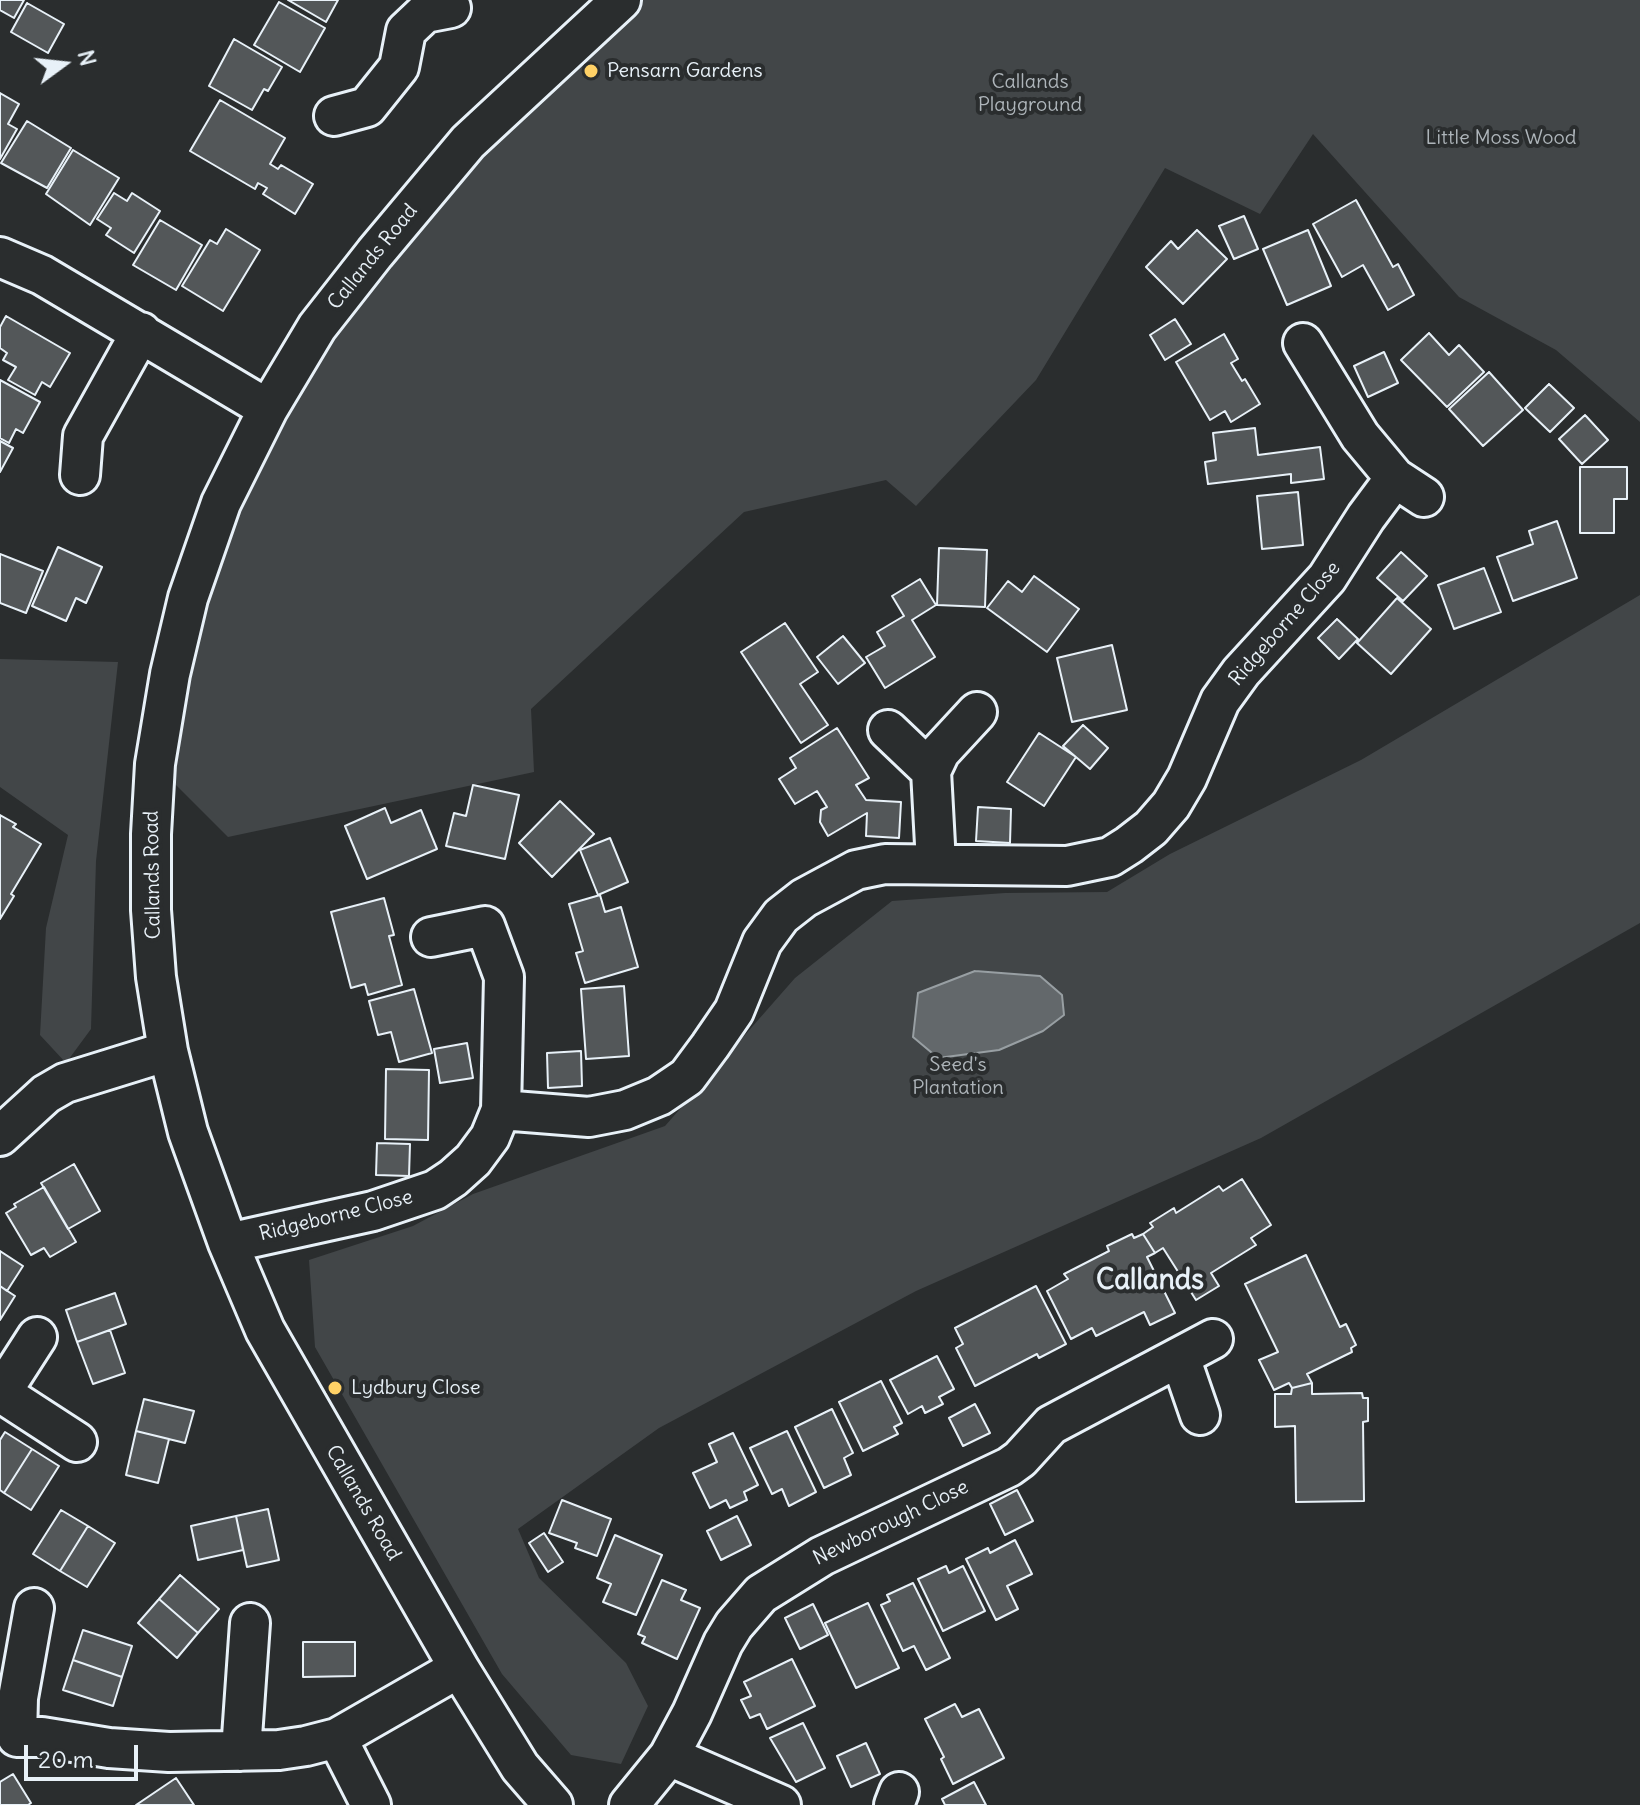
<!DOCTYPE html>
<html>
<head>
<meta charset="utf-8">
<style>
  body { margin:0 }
  #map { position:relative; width:1640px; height:1805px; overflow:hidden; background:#2a2d2e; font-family:Delius,sans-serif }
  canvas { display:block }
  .north { position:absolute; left:24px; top:24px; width:80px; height:80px; -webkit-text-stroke:6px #2a2d2e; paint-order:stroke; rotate:75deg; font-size:22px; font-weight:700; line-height:32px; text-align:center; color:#e8f1f8 }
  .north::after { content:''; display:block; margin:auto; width:28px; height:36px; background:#e8f1f8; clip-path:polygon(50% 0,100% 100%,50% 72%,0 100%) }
  .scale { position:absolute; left:24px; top:1745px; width:114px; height:36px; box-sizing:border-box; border:4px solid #e8f1f8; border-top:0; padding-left:10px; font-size:24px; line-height:28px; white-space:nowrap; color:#e8f1f8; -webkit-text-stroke:6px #2a2d2e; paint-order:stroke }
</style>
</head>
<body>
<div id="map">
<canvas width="1640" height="1805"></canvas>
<div class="north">N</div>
<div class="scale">20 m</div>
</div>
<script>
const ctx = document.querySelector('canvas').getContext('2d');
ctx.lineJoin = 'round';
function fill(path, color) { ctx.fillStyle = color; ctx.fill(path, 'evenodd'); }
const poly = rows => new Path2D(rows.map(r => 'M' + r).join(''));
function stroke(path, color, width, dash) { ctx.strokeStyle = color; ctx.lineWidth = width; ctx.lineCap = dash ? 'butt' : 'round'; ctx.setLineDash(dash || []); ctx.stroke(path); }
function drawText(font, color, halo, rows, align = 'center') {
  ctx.font = font + ' Delius,sans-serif'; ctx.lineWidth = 8; ctx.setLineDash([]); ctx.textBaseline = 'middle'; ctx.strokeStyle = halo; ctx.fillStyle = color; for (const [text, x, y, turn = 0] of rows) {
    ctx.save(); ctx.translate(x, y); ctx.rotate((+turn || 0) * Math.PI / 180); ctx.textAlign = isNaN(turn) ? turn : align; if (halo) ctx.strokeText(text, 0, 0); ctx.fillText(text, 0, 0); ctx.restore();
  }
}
fill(poly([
  [621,0,1640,0,1640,422,1556,350,1459,297,1313,134,1260,214,1165,168,1036,380,916,506,886,480,744,512,531,709,534,772,228,837,155,764,188,598,317,327],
  [1640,595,1640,923,1261,1138,916,1291,659,1428,518,1529,539,1578,626,1663,648,1706,621,1764,571,1755,502,1674,315,1347,309,1260,413,1226,473,1194,665,1126,795,978,892,901,1005,893,1107,892,1170,854,1361,760],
  [0,659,118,662,96,861,91,1029,66,1063,40,1035,46,928,68,835,0,787]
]), '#424648');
const water = poly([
  [975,971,1040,976,1062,995,1064,1015,1043,1031,999,1050,938,1058,913,1037,918,993,975,971]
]);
fill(water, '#63686b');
stroke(water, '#989fa3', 2);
const building = poly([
  [0,0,24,0,14,18,0,10,0,0],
  [288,0,338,0,326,22,288,0],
  [279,2,325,28,300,72,254,45,279,2],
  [27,3,64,24,48,53,11,32,27,3],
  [234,39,282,67,268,91,264,89,252,110,209,86,234,39],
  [0,93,19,104,8,124,17,129,0,159,0,93],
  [220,100,285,138,270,164,278,169,281,165,313,184,295,214,263,194,267,188,258,183,255,189,190,151,220,100],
  [27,121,71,148,47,188,1,163,27,121],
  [73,150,119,178,90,225,46,194,73,150],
  [114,193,127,201,132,193,160,211,134,253,106,235,111,228,97,219,114,193],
  [1356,200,1393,267,1398,264,1414,295,1388,310,1363,265,1342,277,1313,224,1356,200],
  [1244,216,1258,249,1234,259,1219,226,1244,216],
  [160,220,202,245,176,290,133,265,160,220],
  [226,229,260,250,223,311,182,286,210,240,217,244,226,229],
  [1197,230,1227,259,1183,304,1146,267,1171,241,1178,249,1197,230],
  [1308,230,1331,286,1287,305,1263,249,1308,230],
  [6,316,70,353,50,387,42,382,35,395,8,380,16,367,3,360,7,353,0,348,0,327,6,316],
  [1175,319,1191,344,1165,360,1150,335,1175,319],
  [1429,333,1449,355,1459,345,1484,372,1447,407,1401,360,1429,333],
  [1224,334,1238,359,1231,363,1242,381,1245,379,1260,404,1231,422,1225,411,1210,420,1176,362,1224,334],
  [1384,352,1398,383,1368,397,1354,366,1384,352],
  [1489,372,1523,410,1483,446,1449,409,1489,372],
  [0,380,40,402,23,433,16,429,9,443,0,438,0,380],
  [1549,384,1574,408,1550,432,1525,408,1549,384],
  [1585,415,1608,440,1582,464,1559,439,1585,415],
  [1255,428,1258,455,1320,447,1324,479,1291,483,1291,474,1208,484,1205,462,1216,460,1213,433,1255,428],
  [0,441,13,448,0,472,0,441],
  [1580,467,1627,467,1627,499,1614,499,1614,533,1580,533,1580,467],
  [1298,492,1303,545,1262,549,1257,496,1298,492],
  [1557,521,1577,578,1513,601,1497,557,1533,544,1529,531,1557,521],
  [58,547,102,567,86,603,76,598,66,621,32,606,58,547],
  [939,548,987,550,985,607,937,605,939,548],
  [1401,552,1427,576,1403,601,1377,578,1401,552],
  [0,554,43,571,26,613,0,603,0,554],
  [1484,568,1501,612,1454,629,1438,585,1484,568],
  [1034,576,1079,609,1047,652,987,608,1008,581,1022,592,1034,576],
  [920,579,936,605,912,620,935,657,885,688,866,657,885,646,877,632,904,616,892,596,920,579],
  [1397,598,1431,629,1391,674,1357,643,1397,598],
  [1337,619,1358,639,1339,659,1318,638,1337,619],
  [785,623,818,672,800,684,828,725,801,743,741,652,785,623],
  [843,636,865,663,838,684,817,657,843,636],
  [1112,645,1127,710,1072,722,1057,658,1112,645],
  [1083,725,1108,748,1090,769,1063,746,1083,725],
  [837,728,869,778,856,785,866,800,901,802,899,838,866,836,867,813,828,836,820,822,821,810,827,807,817,791,795,804,779,779,796,768,790,758,837,728],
  [1039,733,1076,757,1044,806,1007,782,1039,733],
  [473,785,519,795,505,859,446,846,454,813,466,816,473,785],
  [560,801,594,834,552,877,519,843,560,801],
  [978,807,1011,809,1010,843,976,841,978,807],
  [385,808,391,823,421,810,437,849,367,879,345,826,385,808],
  [0,815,16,824,13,827,41,844,11,894,14,896,0,919,0,815],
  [610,838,628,882,598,895,580,850,610,838],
  [600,895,605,912,621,907,638,967,585,983,576,953,583,951,569,904,600,895],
  [384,898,394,935,389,936,402,985,368,995,365,984,351,988,331,912,384,898],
  [624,986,629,1056,586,1059,581,989,624,986],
  [414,989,432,1053,399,1062,391,1032,378,1035,369,1001,414,989],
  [467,1043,473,1078,440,1083,434,1049,467,1043],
  [581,1051,582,1086,548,1088,547,1053,581,1051],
  [386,1069,429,1070,428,1140,385,1139,386,1069],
  [377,1143,410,1144,409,1176,376,1175,377,1143],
  [74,1164,100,1211,68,1229,41,1183,74,1164],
  [1242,1179,1271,1225,1251,1238,1256,1245,1211,1273,1219,1286,1196,1300,1163,1248,1155,1253,1143,1234,1153,1227,1150,1223,1174,1208,1176,1213,1219,1186,1223,1191,1242,1179],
  [44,1187,76,1242,50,1257,44,1248,31,1255,6,1213,16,1207,14,1204,44,1187],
  [1132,1234,1134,1238,1143,1234,1155,1253,1147,1257,1175,1313,1150,1325,1144,1312,1096,1336,1092,1328,1071,1339,1047,1291,1068,1279,1064,1274,1109,1251,1107,1246,1132,1234],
  [0,1251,23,1266,7,1291,0,1286,0,1251],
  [1306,1255,1340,1327,1346,1324,1356,1345,1351,1348,1352,1352,1307,1374,1312,1383,1292,1388,1289,1383,1274,1390,1259,1360,1278,1352,1245,1284,1306,1255],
  [0,1286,15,1296,0,1320,0,1286],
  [1036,1286,1066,1344,1039,1358,1037,1354,975,1386,956,1348,963,1344,955,1328,1036,1286],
  [115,1293,126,1324,77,1342,66,1310,115,1293],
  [110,1330,125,1373,93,1384,77,1342,110,1330],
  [937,1356,954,1389,939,1397,943,1404,925,1413,922,1406,908,1414,890,1380,937,1356],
  [881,1381,902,1423,894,1427,898,1434,863,1451,839,1402,881,1381],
  [1312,1383,1312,1394,1362,1393,1363,1398,1368,1398,1368,1421,1363,1422,1364,1501,1296,1502,1295,1426,1275,1427,1275,1394,1291,1394,1292,1388,1312,1383],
  [144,1399,194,1411,185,1443,136,1431,144,1399],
  [975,1404,990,1433,963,1446,949,1418,975,1404],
  [832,1409,853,1453,844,1458,851,1475,824,1488,795,1427,832,1409],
  [136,1431,169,1439,158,1483,126,1475,136,1431],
  [787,1431,816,1492,789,1506,782,1489,772,1494,750,1448,787,1431],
  [5,1432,32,1449,4,1493,0,1490,0,1440,5,1432],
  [733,1433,758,1485,744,1492,747,1500,730,1508,726,1500,710,1508,693,1473,717,1462,709,1444,733,1433],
  [32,1449,59,1466,31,1510,4,1493,32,1449],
  [1017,1490,1033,1521,1005,1535,990,1504,1017,1490],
  [562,1500,611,1519,597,1556,575,1548,577,1543,549,1533,562,1500],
  [268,1509,279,1560,247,1567,236,1516,268,1509],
  [61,1510,88,1526,60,1571,33,1554,61,1510],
  [236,1516,243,1550,198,1560,191,1526,236,1516],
  [737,1516,751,1545,721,1560,707,1531,737,1516],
  [88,1526,115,1543,87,1587,60,1571,88,1526],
  [544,1533,563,1562,548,1572,529,1543,544,1533],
  [615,1535,662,1555,636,1615,603,1602,611,1584,597,1578,615,1535],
  [1015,1540,1032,1574,1007,1586,1018,1609,996,1620,966,1559,988,1548,990,1553,1015,1540],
  [946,1566,949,1573,963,1566,985,1611,943,1631,918,1579,946,1566],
  [180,1575,219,1609,198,1633,159,1599,180,1575],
  [662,1580,686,1590,681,1600,700,1608,677,1659,642,1643,645,1637,638,1634,662,1580],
  [913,1583,950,1658,926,1670,914,1646,903,1651,881,1605,890,1601,887,1595,913,1583],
  [159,1599,198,1633,177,1658,138,1623,159,1599],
  [868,1603,899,1668,856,1688,825,1623,868,1603],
  [813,1604,828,1635,800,1649,785,1618,813,1604],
  [83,1630,132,1646,122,1677,73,1660,83,1630],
  [303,1642,355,1642,355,1676,303,1677,303,1642],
  [792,1659,815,1706,767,1729,760,1714,750,1718,741,1700,751,1696,744,1682,792,1659],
  [73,1660,122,1677,113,1706,63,1690,73,1660],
  [955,1704,962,1717,979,1709,1004,1758,953,1784,941,1759,944,1757,925,1719,955,1704],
  [803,1723,825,1768,796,1782,770,1738,803,1723],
  [866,1743,880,1774,851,1787,837,1756,866,1743],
  [13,1774,31,1803,28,1805,0,1805,0,1782,13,1774],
  [176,1778,194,1805,136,1805,176,1778],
  [974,1782,986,1805,945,1805,942,1799,974,1782]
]);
fill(building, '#535759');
stroke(building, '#e8f1f8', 2);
const minor = poly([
  [334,116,367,107,399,67,406,31,425,13,451,8],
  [0,257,42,275,268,409],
  [1303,343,1360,436,1395,478,1424,497],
  [80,475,83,436,141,332],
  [888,730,931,771,940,752,977,712],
  [931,771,936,863],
  [431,937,485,926,504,977,501,1110],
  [0,1136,46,1094,65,1083,168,1051],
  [228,1243,373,1211,435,1190,453,1178,473,1160,490,1137,501,1110,589,1117,625,1110,659,1096,687,1077,710,1046,734,1011,762,942,781,916,804,898,856,870,885,864,1067,866,1110,857,1129,845,1151,828,1171,805,1187,778,1220,701,1241,672,1327,578,1366,517,1395,478],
  [1180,1357,1200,1415],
  [0,1392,77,1442],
  [1,1393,37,1337],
  [34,1608,18,1698,17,1737,42,1737,109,1748,169,1752,279,1750,306,1746,337,1738,459,1668],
  [337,1738,371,1805],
  [241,1751,250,1623],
  [669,1756,781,1805],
  [553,1805,520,1767,459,1668,265,1330,228,1243,188,1132,168,1051,156,977,151,910,151,834,155,764,170,674,188,598,221,503,268,409,317,327,375,253,468,142,621,0],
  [629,1805,669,1756,692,1713,723,1643,734,1625,761,1594,822,1556,1009,1467,1020,1459,1051,1425,1213,1339],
  [894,1805,899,1792]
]);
stroke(minor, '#e8f1f8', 44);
stroke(minor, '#2a2d2e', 38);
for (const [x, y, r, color] of [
  [591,71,8,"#ffd166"],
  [335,1388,8,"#ffd166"]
]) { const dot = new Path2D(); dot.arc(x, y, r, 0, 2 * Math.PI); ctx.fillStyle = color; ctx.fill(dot); stroke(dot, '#2a2d2e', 3); }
drawText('20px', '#e8f1f8', '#2a2d2e', [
  ["Pensarn Gardens",607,71],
  ["Lydbury Close",351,1388]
], 'left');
drawText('20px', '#aeb5ba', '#2a2d2e', [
  ["Callands",1030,82],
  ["Playground",1030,105],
  ["Little Moss Wood",1501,138],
  ["Seed's",958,1065],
  ["Plantation",958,1088]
]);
drawText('20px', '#e8f1f8', '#2a2d2e', [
  ["Callands Road",373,257,-51],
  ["Ridgeborne Close",1285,624,-49],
  ["Callands Road",153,875,-91],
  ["Ridgeborne Close",336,1216,-14],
  ["Callands Road",363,1503,60],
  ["Newborough Close",891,1523,-26]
]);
drawText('bold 28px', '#e8f1f8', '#2a2d2e', [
  ["Callands",1150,1281]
]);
</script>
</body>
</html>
